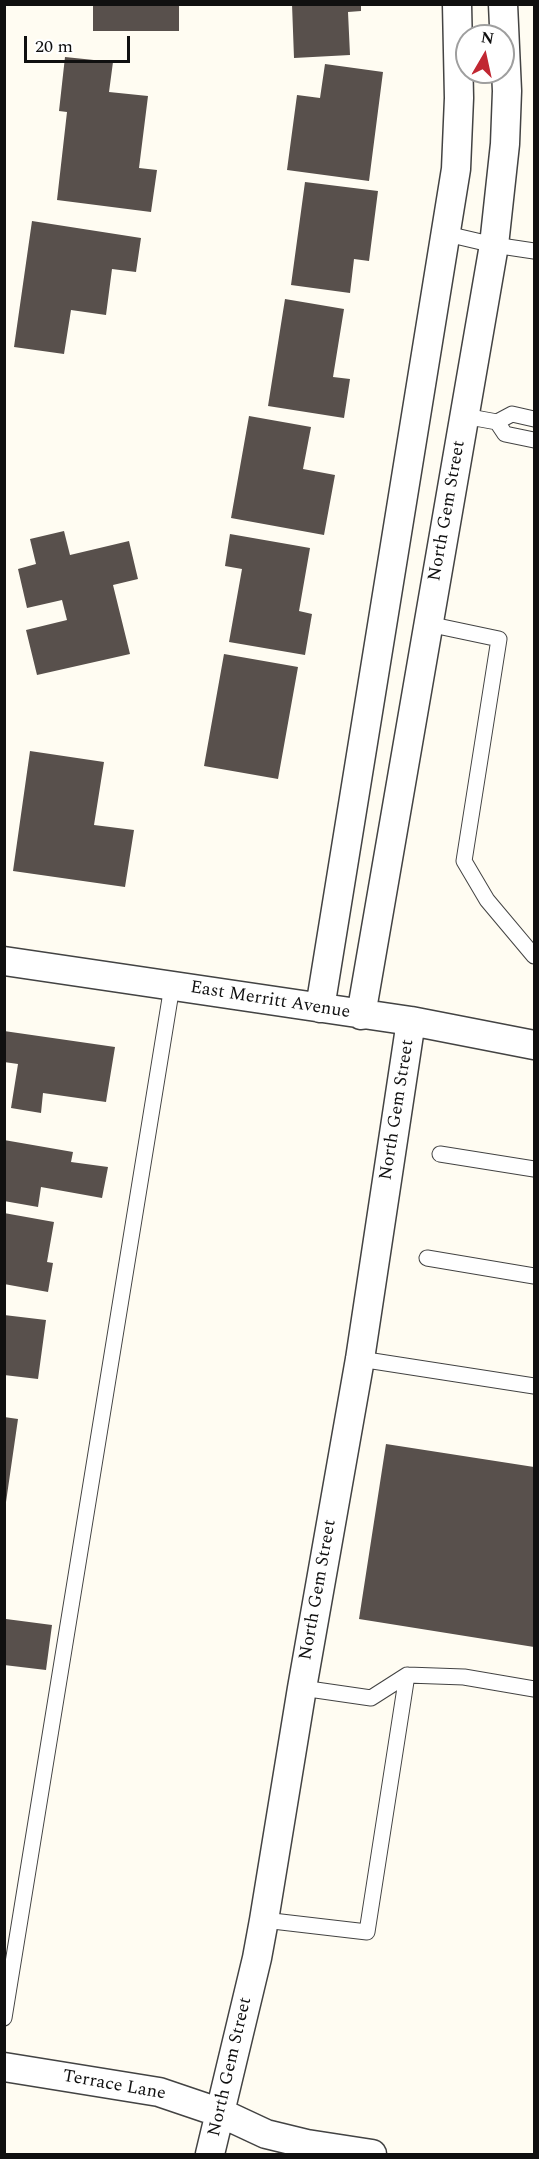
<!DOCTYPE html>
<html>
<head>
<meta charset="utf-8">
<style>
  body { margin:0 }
  #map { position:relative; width:539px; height:2159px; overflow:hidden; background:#fffcf2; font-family:Spectral,serif }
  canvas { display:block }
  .frame { position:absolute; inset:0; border:6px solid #101010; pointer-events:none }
  .north { position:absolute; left:455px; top:24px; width:60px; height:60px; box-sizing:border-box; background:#fff; border:2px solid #9f9f9f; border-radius:50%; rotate:9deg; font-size:16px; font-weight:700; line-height:24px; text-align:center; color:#101010 }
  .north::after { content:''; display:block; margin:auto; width:21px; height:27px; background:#c12732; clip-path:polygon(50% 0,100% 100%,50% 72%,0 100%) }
  .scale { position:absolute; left:24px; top:36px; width:106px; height:27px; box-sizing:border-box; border:3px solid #101010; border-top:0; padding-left:8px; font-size:18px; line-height:21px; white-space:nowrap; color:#101010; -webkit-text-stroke:4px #fff; paint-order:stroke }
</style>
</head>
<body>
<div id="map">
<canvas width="539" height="2159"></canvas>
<div class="frame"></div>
<div class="north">N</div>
<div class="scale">20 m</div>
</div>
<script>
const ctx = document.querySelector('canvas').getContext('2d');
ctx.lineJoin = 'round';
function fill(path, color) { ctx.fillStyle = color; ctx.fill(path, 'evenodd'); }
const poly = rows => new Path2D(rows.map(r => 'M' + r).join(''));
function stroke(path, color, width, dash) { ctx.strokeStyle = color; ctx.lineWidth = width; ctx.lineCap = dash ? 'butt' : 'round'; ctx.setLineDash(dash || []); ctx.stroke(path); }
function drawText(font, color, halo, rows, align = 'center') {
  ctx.font = font + ' Spectral,serif'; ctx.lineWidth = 6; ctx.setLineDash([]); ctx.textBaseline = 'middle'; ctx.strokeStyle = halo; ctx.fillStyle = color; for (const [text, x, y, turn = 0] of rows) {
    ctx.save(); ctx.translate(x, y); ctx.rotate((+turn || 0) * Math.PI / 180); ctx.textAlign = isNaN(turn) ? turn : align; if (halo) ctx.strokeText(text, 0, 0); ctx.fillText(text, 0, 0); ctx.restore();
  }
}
fill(poly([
  [93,4,179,4,179,31,93,31],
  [292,4,361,4,361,11,348,12,350,55,294,58],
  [65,57,113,62,109,92,148,96,139,168,157,170,151,212,57,200,67,112,59,111],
  [325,64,383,72,369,181,287,170,297,95,320,98],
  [305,182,378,191,369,261,354,259,350,293,291,285],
  [32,221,141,238,136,272,112,269,106,315,71,310,64,354,14,347],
  [285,299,344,309,333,377,350,379,344,418,268,406],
  [249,416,311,427,303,469,335,475,324,535,231,518],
  [64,531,70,555,129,541,138,579,113,585,130,654,37,675,26,630,67,620,62,600,27,608,18,569,36,564,30,539],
  [230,534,310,548,299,611,312,614,305,655,229,642,242,569,225,566],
  [224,654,298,667,278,779,204,766],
  [30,751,104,762,94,825,134,830,125,887,13,871],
  [4,1031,115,1047,106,1102,43,1093,41,1113,11,1108,18,1064,4,1062],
  [4,1140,73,1152,71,1162,108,1167,102,1198,41,1187,38,1207,4,1201],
  [4,1213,54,1222,47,1262,53,1263,48,1292,4,1284],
  [4,1315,46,1320,38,1379,4,1375],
  [4,1417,18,1419,6,1502,4,1502],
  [386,1444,534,1467,534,1647,359,1619],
  [6,1619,52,1625,46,1670,4,1665]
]), '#58504c');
const lane = poly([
  [447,234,494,245,534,251],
  [464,416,497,422,512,414,534,419],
  [497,422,505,434,534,440],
  [428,624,499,639,464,861,487,900,534,956],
  [440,1154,534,1169],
  [427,1258,534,1276],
  [360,1359,534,1386],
  [302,1688,371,1698,407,1675,464,1677,534,1689],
  [264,1920,367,1932,407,1675],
  [4,2018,172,986]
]);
const street = poly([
  [4,961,411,1021,534,1045],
  [320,1008,456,169,459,98,457,4],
  [361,1015,494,245,505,144,507,91,503,4],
  [4,2067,159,2092,221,2113,266,2134,307,2144,372,2154],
  [210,2154,257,1958,264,1920,302,1688,360,1359,411,1021]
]);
stroke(lane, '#434343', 17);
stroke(street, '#434343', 31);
stroke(lane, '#fff', 15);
stroke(street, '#fff', 28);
drawText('18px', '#101010', '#fff', [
  ["North Gem Street",448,511,-80],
  ["East Merritt Avenue",270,1001,9],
  ["North Gem Street",398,1110,-81],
  ["North Gem Street",319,1590,-80],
  ["North Gem Street",231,2067,-77],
  ["Terrace Lane",114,2086,10]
]);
</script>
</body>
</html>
